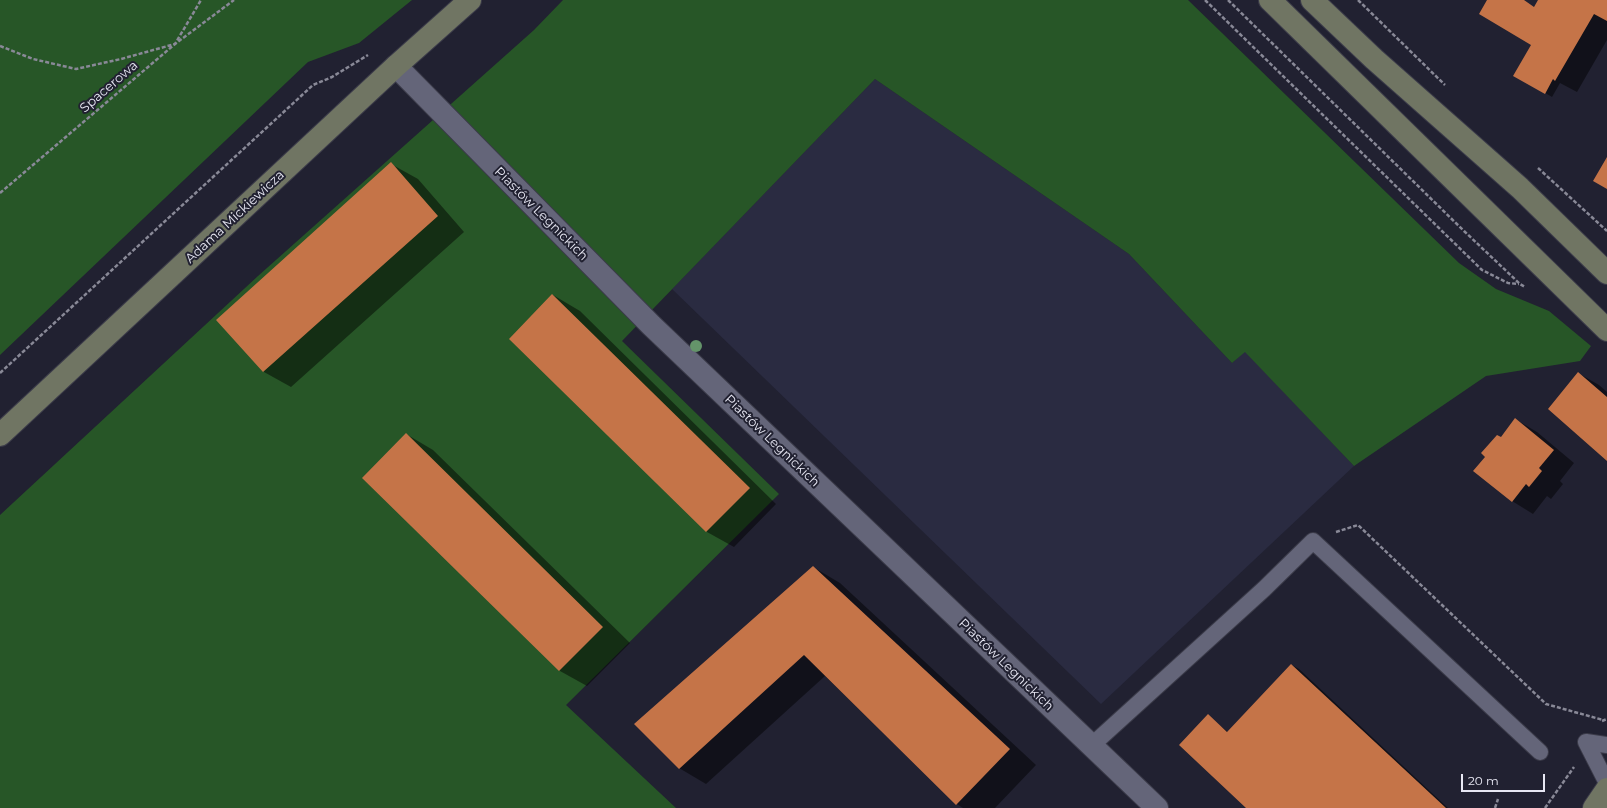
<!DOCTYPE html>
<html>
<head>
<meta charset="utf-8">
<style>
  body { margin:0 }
  #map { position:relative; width:1607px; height:808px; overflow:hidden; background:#212131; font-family:Montserrat,sans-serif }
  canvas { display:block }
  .scale { position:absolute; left:1461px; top:774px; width:84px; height:18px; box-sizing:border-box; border:2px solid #e7e7f3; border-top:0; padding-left:5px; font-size:12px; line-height:14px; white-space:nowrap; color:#e7e7f3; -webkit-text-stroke:3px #212131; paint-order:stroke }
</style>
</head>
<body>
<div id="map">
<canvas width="1607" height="808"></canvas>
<div class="scale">20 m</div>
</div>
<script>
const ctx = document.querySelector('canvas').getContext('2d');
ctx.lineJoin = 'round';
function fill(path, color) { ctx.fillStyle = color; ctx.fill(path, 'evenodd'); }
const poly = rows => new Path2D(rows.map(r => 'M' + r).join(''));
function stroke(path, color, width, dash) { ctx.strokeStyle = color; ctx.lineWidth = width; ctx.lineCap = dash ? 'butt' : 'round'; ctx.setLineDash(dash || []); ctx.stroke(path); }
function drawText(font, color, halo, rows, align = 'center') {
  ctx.font = font + ' Montserrat,sans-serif'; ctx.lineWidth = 4; ctx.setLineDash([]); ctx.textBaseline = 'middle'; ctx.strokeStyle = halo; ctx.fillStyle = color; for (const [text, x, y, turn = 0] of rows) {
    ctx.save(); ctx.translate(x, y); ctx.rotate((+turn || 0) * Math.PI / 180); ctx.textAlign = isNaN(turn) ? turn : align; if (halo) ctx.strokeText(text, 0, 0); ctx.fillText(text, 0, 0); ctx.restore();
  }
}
fill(poly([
  [875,79,1129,254,1232,363,1245,351,1354,466,1101,704,672,289]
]), '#2a2b41');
fill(poly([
  [0,0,412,0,359,43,308,62,0,355],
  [563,0,1188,0,1459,263,1496,289,1549,311,1591,346,1580,361,1486,376,1354,466,1245,352,1232,363,1129,254,875,79,622,341,779,494,566,705,676,808,0,808,0,515,258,276,534,30]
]), '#275627');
fill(poly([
  [1488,0,1522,0,1535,8,1539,0,1607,0,1607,40,1577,92,1560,83,1552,97,1515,75,1532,45],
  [391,164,418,179,464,232,291,387,264,372,218,320],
  [553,295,580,311,776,504,734,547,707,532,510,339],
  [1578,373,1599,385,1607,392,1607,460],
  [1515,419,1537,432,1574,463,1560,481,1563,484,1551,499,1547,496,1533,514,1512,501,1501,438],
  [406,434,433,450,630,643,587,686,560,671,363,478],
  [813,567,840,583,1036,765,995,808,963,808,957,804,825,676,706,784,679,768],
  [1292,665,1299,669,1448,808,1247,808,1208,716,1228,732]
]), '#0007');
fill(poly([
  [1487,0,1524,0,1534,7,1538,0,1607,0,1607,21,1594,14,1555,81,1553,79,1545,94,1513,76,1531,45,1479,14],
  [1607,157,1607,189,1593,181],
  [391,162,438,216,263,372,216,320],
  [552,294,750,488,706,532,509,339],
  [1578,372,1607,397,1607,461,1548,409],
  [1515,418,1554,450,1539,468,1542,471,1529,487,1526,484,1512,502,1473,471,1485,457,1481,453,1497,435,1501,437],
  [406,433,603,627,559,671,362,478],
  [813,566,1010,749,956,805,804,655,679,769,634,724],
  [1291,664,1446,808,1246,808,1179,745,1208,714,1227,732]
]), '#c57448');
const lane = poly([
  [1586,742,1607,783],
  [1586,742,1607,745],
  [1091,746,1264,589,1313,541,1540,752]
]);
const street = poly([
  [396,66,651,325,1157,808]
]);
const secondary = poly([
  [1270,0,1607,330],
  [1312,0,1374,59,1520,188,1607,273],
  [0,435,396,66,470,0],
  [1594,808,1607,789]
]);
stroke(lane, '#3b3b49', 18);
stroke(street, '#3b3b49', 24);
stroke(secondary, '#3b3b49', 24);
stroke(poly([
  [1205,0,1482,270,1508,283,1519,284],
  [1228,0,1464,231,1520,284,1525,287],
  [1358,0,1445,85],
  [0,46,33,59,76,69,121,59,175,44,201,0],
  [1538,168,1607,231],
  [0,193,175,44,234,0],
  [0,373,313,85,332,77,368,55],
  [1336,532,1358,525,1546,704,1603,720],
  [1602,721,1607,719],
  [1495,808,1498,799],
  [1545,808,1574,767]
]), '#898997', 2.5, [4, 2]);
stroke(lane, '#646579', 16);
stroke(street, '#646579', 22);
stroke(secondary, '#707563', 22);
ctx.fillStyle = '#64946a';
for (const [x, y] of [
  [696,346]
]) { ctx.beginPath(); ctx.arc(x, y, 6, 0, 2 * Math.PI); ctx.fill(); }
drawText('13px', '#e7e7f3', '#212131', [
  ["Spacerowa",109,87,-41],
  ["Piastów Legnickich",541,214,45],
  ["Adama Mickiewicza",235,217,-43],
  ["Piastów Legnickich",772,441,44],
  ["Piastów Legnickich",1006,665,44]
]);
</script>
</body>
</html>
